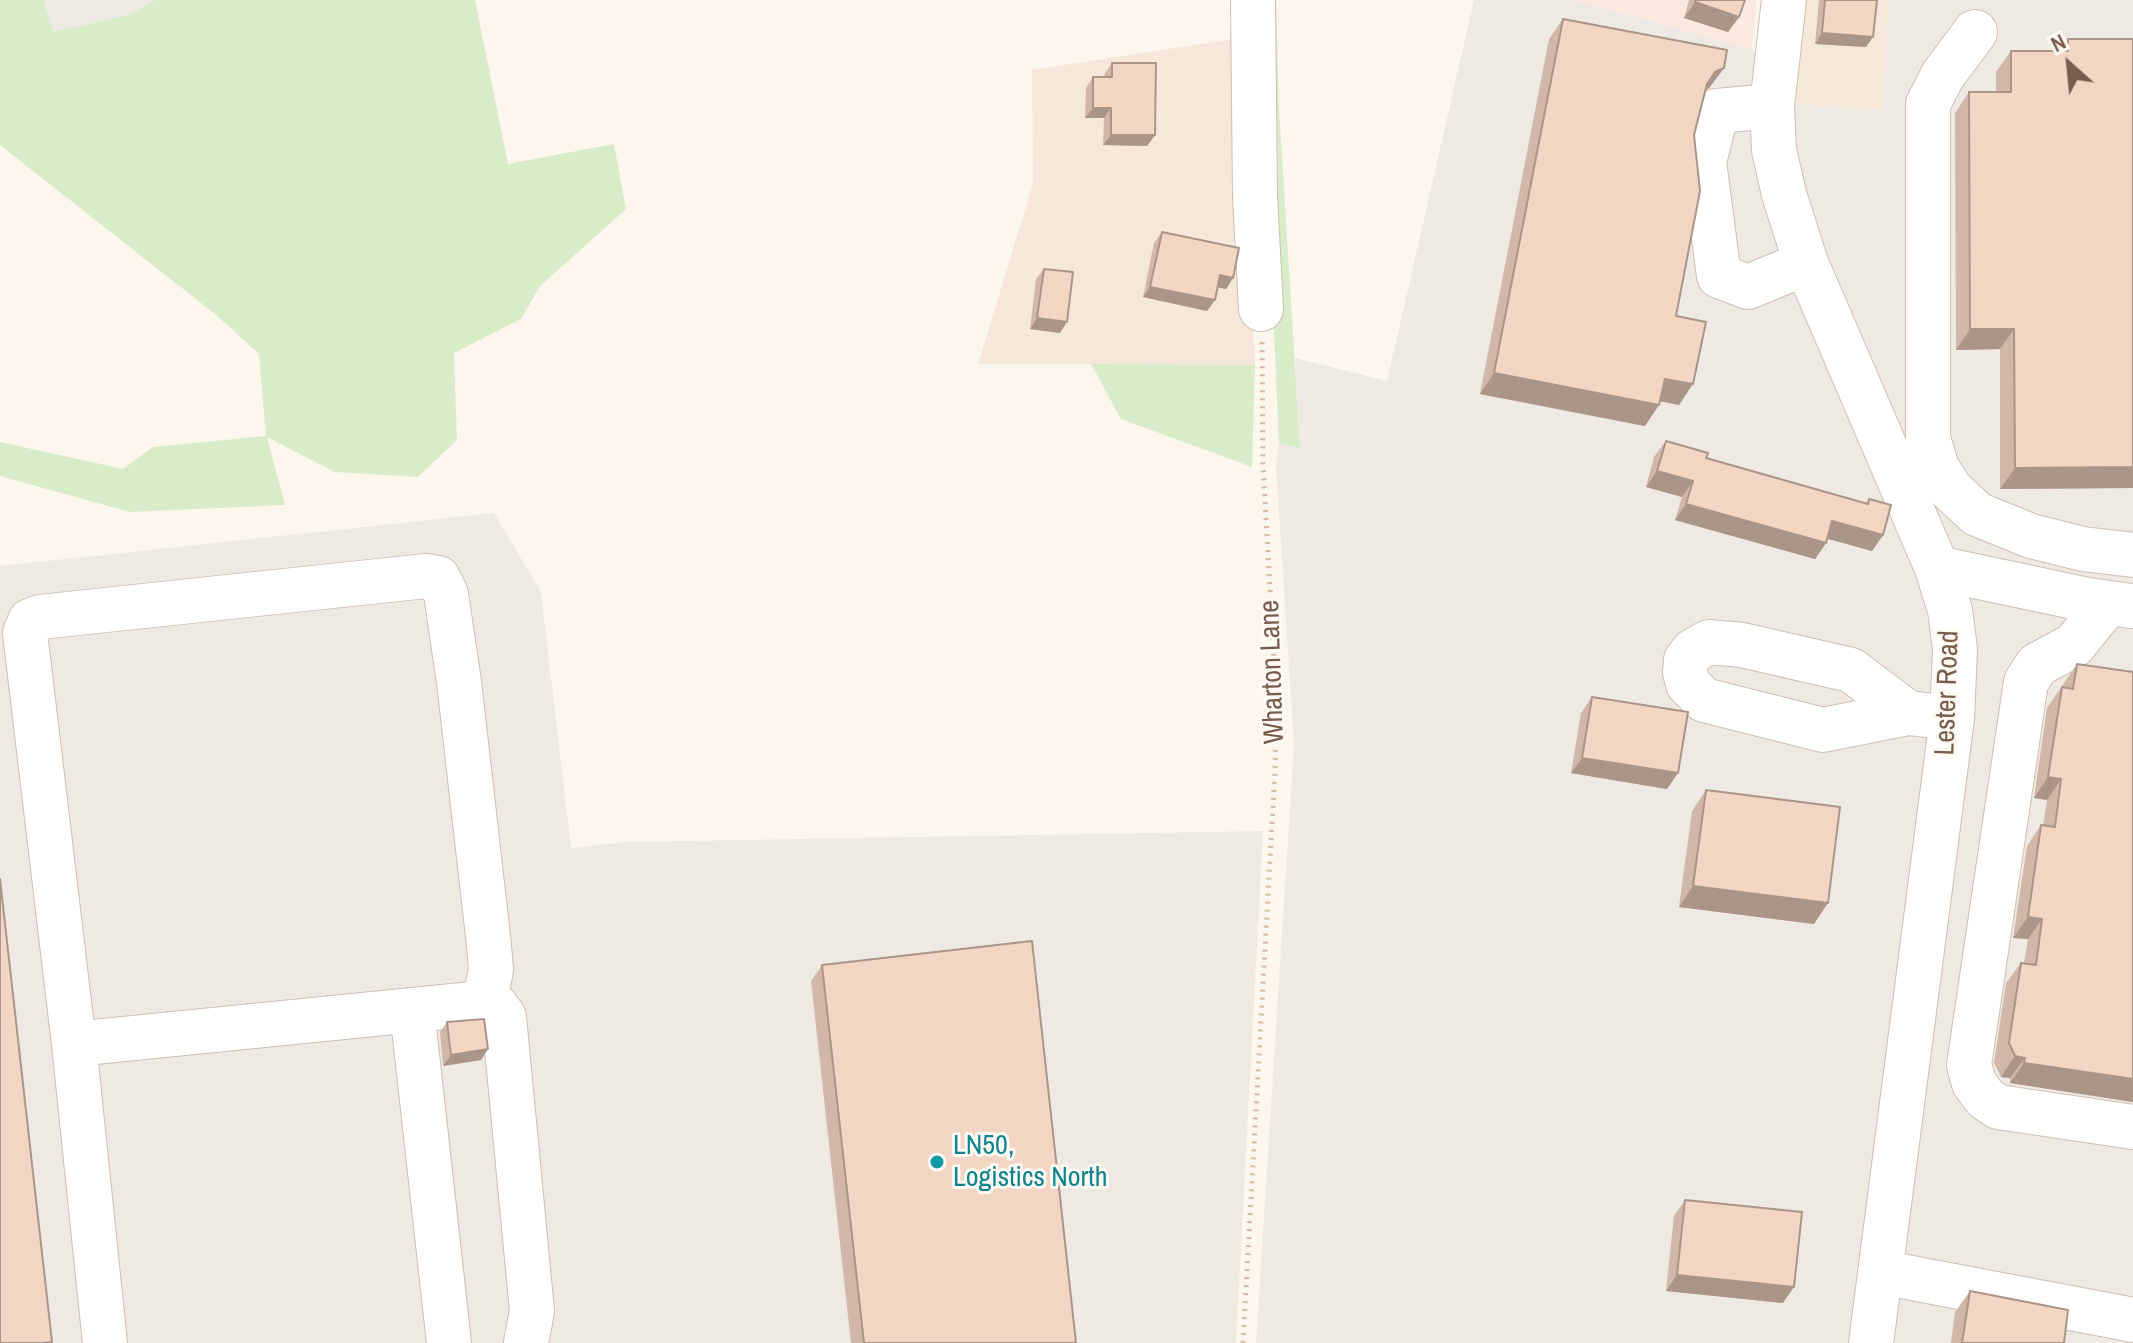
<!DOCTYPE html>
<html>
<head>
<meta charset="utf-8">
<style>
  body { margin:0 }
  #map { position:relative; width:2133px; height:1343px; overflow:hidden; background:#fdf6ec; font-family:"Archivo Narrow",sans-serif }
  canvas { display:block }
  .north { position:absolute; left:2029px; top:24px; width:80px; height:80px; -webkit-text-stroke:6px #fffaf3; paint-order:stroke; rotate:333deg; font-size:22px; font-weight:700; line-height:32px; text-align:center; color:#7a5c4d }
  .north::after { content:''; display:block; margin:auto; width:28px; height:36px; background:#7a5c4d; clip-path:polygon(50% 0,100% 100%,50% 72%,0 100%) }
</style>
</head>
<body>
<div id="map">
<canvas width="2133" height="1343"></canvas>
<div class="north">N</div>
</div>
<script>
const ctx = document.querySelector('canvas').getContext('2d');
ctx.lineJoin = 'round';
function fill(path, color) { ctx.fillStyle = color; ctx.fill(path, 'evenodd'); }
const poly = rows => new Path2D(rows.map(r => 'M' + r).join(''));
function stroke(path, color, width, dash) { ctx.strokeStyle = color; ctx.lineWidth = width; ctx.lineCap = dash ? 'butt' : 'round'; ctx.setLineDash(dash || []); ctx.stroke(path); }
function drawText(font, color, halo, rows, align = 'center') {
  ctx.font = font + ' "Archivo Narrow",sans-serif'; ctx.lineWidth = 6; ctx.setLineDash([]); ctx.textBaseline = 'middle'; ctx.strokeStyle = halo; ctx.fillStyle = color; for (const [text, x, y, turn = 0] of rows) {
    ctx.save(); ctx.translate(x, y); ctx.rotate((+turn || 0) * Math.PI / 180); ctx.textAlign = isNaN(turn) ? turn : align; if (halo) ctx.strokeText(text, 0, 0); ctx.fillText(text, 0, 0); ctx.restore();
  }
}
fill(poly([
  [1805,0,1889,0,1883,111,1795,104],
  [1239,38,1255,365,978,364,1033,184,1032,70]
]), '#f5e8da');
fill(poly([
  [1576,0,1756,0,1752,49]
]), '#fde8e0');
fill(poly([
  [44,0,155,0,128,15,53,32],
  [1474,0,1576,0,1752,49,1795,104,1883,111,1889,0,2133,0,2133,1343,1256,1343,1294,744,1276,466,1279,443,1300,448,1295,358,1387,381],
  [494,513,541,592,571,848,625,842,1263,831,1236,1343,0,1343,0,566]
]), '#efe9e4');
fill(poly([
  [0,0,44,0,53,32,128,15,155,0,475,0,508,164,614,144,626,209,540,286,521,319,454,353,457,440,418,477,335,472,267,437,285,505,130,512,0,476,0,442,123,469,153,447,266,436,259,354,215,314,0,145],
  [1268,0,1276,0,1279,109,1300,448,1279,443,1266,151],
  [1091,364,1255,365,1252,467,1121,419]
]), '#d8ecc9');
const minor = poly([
  [1253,0,1255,196,1261,309],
  [1784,0,1772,106,1774,150,1784,194,1806,263,1937,568,1950,610,1955,649,1952,718,1871,1343],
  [1975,32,1943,75,1928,104,1928,438,1937,468,1951,490,1977,514,2031,536,2083,549,2133,555],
  [1772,106,1717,111,1704,162,1719,276,1748,287,1806,263],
  [1937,568,2088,600,2131,606],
  [2108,603,2074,645,2037,665,2026,682,1969,1065,1974,1083,1985,1098,1998,1107,2133,1127],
  [1908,713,1851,670,1742,645,1709,642,1693,651,1686,660,1685,672,1688,684,1704,700,1823,730,1908,713,1952,718],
  [412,1010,449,1343],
  [74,1044,473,1004,496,1006,504,1017,532,1311,526,1343],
  [1880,1272,2133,1320],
  [105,1343,74,1044,25,633,30,621,40,617,426,576,438,578,446,594,459,682,489,945,491,970,484,1004]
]);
stroke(minor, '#d1beb0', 46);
stroke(poly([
  [1243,1343,1275,770,1276,694,1263,466,1262,342]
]), '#d9b8a5', 5, [2, 6]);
stroke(minor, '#fff', 44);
fill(poly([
  [1689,0,1745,0,1739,17,1728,32,1684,18],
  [1819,0,1877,0,1866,47,1815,44],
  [1563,19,1724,68,1709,88,1706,90,1694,135,1676,316,1679,405,1660,401,1645,426,1480,394,1549,39],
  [2068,39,2133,39,2133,488,2000,489,2000,349,1956,350,1955,113,1969,92,1996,92,1996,72,2011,51,2060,51],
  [1112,63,1155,135,1147,146,1103,145,1104,118,1085,118,1086,88,1093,77,1104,77,1105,73],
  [1162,232,1233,278,1226,289,1217,287,1215,300,1207,311,1143,297,1154,243],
  [1044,269,1060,333,1030,329,1036,279],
  [1666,441,1706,458,1866,503,1869,499,1883,535,1872,551,1828,538,1826,543,1815,559,1675,520,1682,497,1646,487,1654,457],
  [2077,664,2133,672,2133,1102,2010,1083,2010,1078,2001,1077,1994,1063,2006,983,2021,963,2024,963,2028,939,2013,938,2027,846,2041,825,2043,826,2047,800,2034,798,2047,708],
  [1592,697,1667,789,1571,773,1581,713],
  [1706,790,1814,924,1679,907,1692,811],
  [822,965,1076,1343,851,1343,811,981],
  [447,1022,488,1049,481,1060,443,1066,440,1032],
  [1685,1200,1783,1303,1666,1291,1674,1216],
  [1970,1291,2064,1343,1951,1343,1955,1312]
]), '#d1b7a8');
fill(poly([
  [1695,2,1739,17,1728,32,1684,18],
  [1822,33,1873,37,1866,47,1815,44],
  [1724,68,1709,88,1700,93,1715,72],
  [1093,108,1111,108,1104,118,1085,118],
  [1111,135,1155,135,1147,146,1103,145],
  [1220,275,1233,278,1226,289,1212,286],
  [1150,287,1215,300,1207,311,1143,297],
  [1037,318,1067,322,1060,333,1030,329],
  [1970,329,2014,329,2000,349,1956,350],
  [1494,373,1659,405,1645,426,1480,394],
  [1665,379,1693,384,1679,405,1650,399],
  [2133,467,2133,488,2000,489,2015,468],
  [1657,471,1693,481,1682,497,1646,487],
  [1686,504,1826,543,1815,559,1675,520],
  [1832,521,1883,535,1872,551,1821,537],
  [1582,758,1678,773,1667,789,1571,773],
  [2048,777,2061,779,2047,800,2034,798],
  [1693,886,1828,903,1814,924,1679,907],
  [2028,917,2042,919,2028,939,2013,938],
  [488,1049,481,1060,443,1066,451,1055],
  [2015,1056,2025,1058,2010,1078,2001,1077],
  [2024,1063,2133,1079,2133,1102,2010,1083],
  [1677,1275,1794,1287,1783,1303,1666,1291]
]), '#aa9588');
const building = poly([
  [1695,0,1745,0,1739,17,1695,2,1695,0],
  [1825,0,1877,0,1873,37,1822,33,1825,0],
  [1563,19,1727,50,1724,68,1715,72,1707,84,1694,135,1700,191,1676,316,1706,322,1693,384,1665,379,1659,405,1494,373,1563,19],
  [2068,39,2133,39,2133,467,2015,468,2014,329,1970,329,1969,92,2011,92,2011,51,2068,51,2068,39],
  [1112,63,1156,63,1155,135,1111,135,1111,108,1093,108,1093,77,1112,77,1112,63],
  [1162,232,1239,248,1233,278,1220,275,1215,300,1150,287,1162,232],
  [1044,269,1073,272,1067,322,1037,318,1044,269],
  [1666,441,1708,453,1706,458,1868,504,1869,499,1891,505,1883,535,1832,521,1826,543,1686,504,1693,481,1657,471,1666,441],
  [2077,664,2133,672,2133,1079,2024,1063,2025,1058,2015,1056,2009,1043,2021,963,2036,965,2042,919,2028,917,2041,825,2055,827,2061,779,2048,777,2062,687,2073,689,2077,664],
  [1592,697,1688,712,1678,773,1582,758,1592,697],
  [1706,790,1840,807,1828,903,1693,886,1706,790],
  [0,879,52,1342,42,1343,0,1343,0,879],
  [1032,941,1076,1343,864,1343,822,965,1032,941],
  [484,1019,488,1049,451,1055,447,1022,484,1019],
  [1685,1200,1802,1212,1794,1287,1677,1275,1685,1200],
  [1970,1291,2068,1310,2064,1343,1962,1343,1970,1291]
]);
fill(building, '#f3d5c3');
stroke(building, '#aa9588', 2);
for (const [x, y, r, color] of [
  [937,1162,8,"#0f9aa8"]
]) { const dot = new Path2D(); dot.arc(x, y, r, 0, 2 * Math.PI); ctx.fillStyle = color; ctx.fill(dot); stroke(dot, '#fffaf3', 3); }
drawText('28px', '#7a5c4d', '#fffaf3', [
  ["Wharton Lane",1273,672,-92],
  ["Lester Road",1948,693,-88]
]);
drawText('28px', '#0d838f', '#fffaf3', [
  ["LN50,",953,1146],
  ["Logistics North",953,1178]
], 'left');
</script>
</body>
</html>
